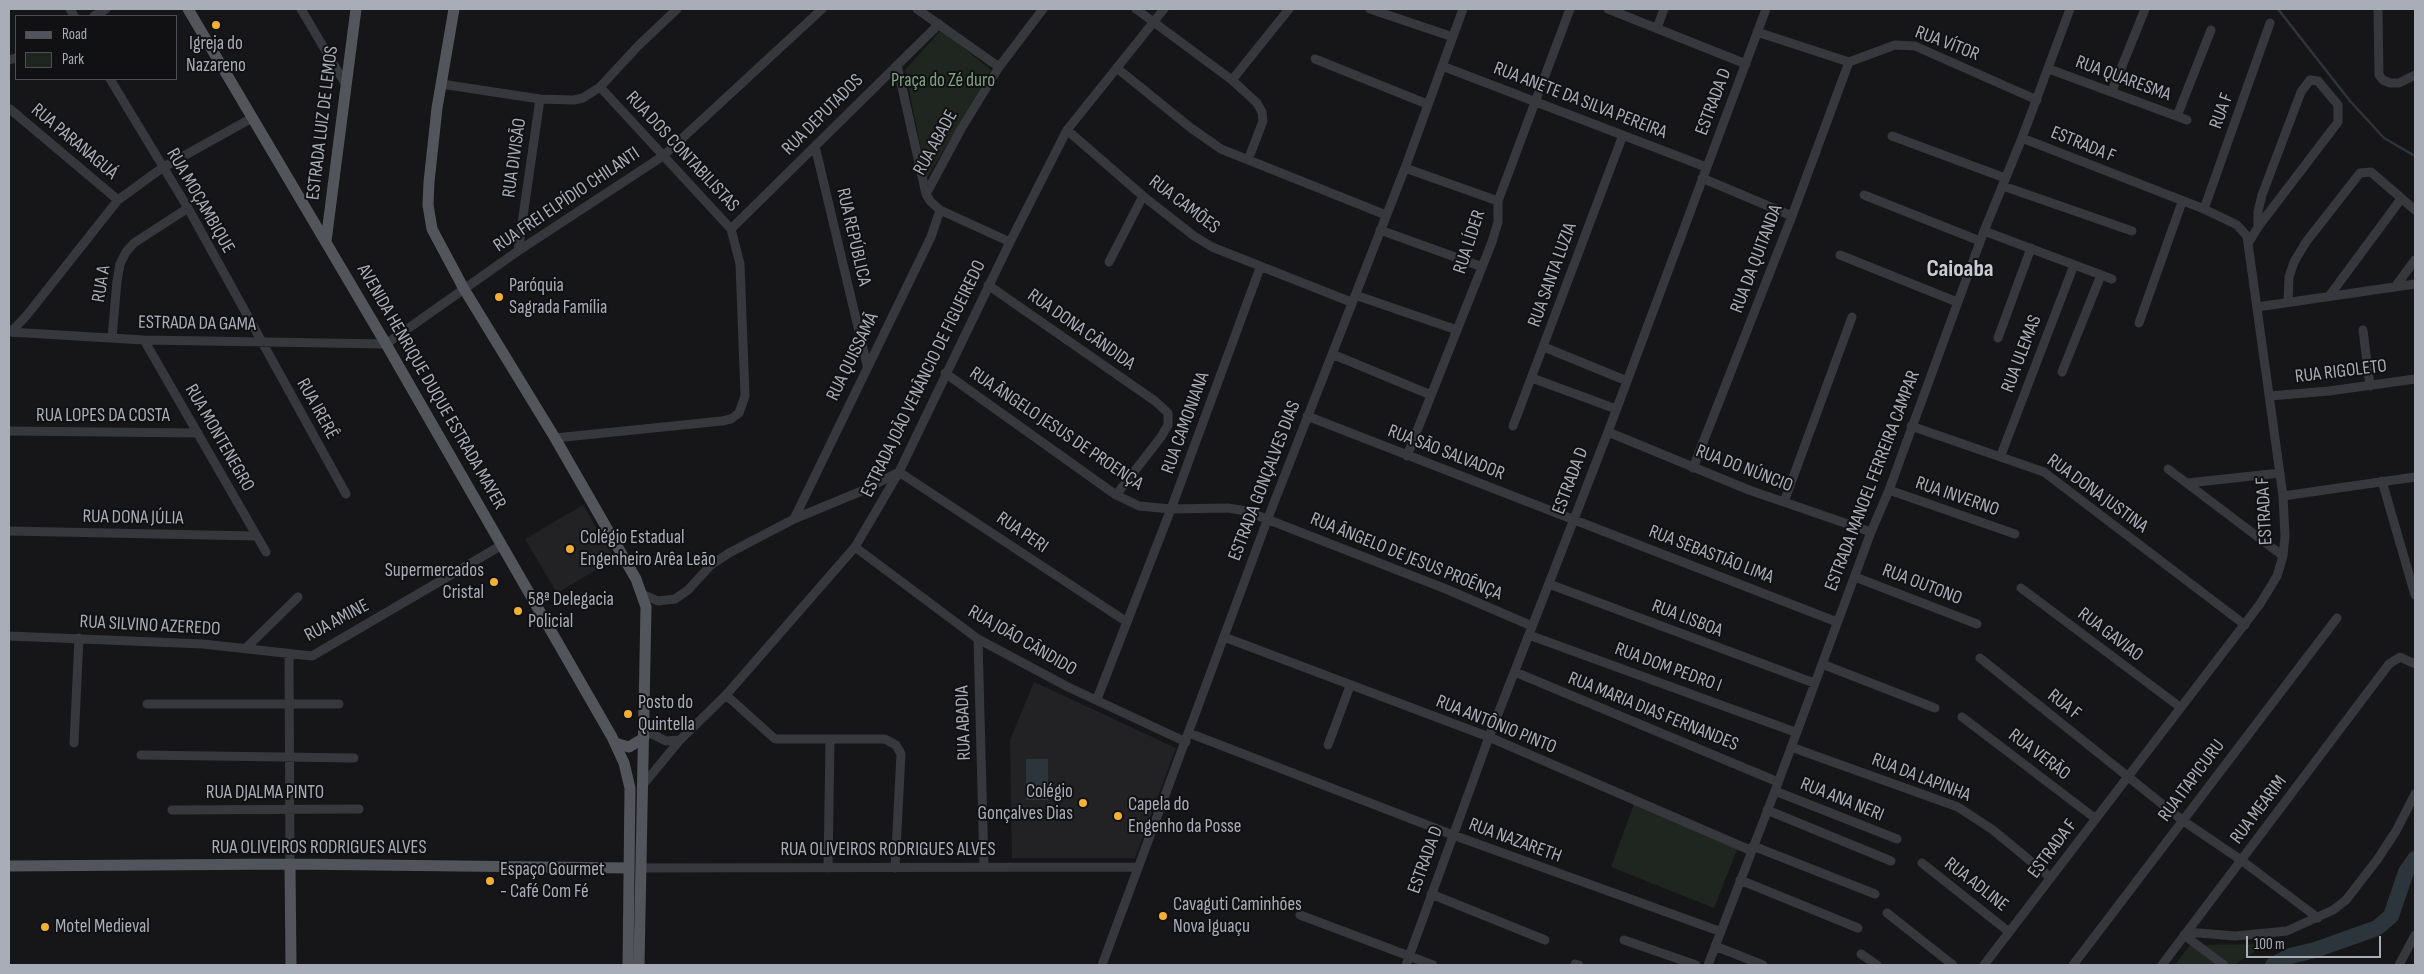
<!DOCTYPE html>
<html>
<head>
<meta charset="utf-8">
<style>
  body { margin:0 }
  #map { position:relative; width:2424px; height:974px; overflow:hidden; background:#161618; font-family:"Sofia Sans Condensed",sans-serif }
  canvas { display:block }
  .frame { position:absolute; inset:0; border:10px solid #a8adb8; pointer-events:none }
  .legend { position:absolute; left:15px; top:15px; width:162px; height:65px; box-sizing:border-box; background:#111113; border:1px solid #4d4f55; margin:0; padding:6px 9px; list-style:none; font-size:15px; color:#a8adb8 }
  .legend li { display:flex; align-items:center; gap:10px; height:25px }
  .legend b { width:25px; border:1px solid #4d4f55 }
  .scale { position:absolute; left:2246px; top:936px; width:135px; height:22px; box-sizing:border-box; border:2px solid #a8adb8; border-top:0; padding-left:6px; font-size:15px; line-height:18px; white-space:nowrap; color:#a8adb8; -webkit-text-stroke:4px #111113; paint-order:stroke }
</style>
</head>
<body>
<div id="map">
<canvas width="2424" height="974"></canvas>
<div class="frame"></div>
<ul class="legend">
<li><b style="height:6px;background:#53555c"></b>Road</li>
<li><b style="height:14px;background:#1e261f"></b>Park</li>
</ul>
<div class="scale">100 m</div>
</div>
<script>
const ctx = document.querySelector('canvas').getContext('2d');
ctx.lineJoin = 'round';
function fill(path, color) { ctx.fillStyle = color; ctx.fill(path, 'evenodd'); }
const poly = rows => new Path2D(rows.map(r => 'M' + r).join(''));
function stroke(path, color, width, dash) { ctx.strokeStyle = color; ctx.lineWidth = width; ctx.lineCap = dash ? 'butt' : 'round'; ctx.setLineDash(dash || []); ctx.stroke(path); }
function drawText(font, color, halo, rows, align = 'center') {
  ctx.font = font + ' "Sofia Sans Condensed",sans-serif'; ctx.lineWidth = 4; ctx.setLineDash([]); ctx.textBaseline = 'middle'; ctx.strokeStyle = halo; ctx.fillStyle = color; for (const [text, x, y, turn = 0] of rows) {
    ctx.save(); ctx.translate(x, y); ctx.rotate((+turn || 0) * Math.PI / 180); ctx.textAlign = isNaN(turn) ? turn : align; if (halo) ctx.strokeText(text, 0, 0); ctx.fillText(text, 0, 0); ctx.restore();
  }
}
fill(poly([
  [583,505,615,559,557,593,525,539],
  [1034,682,1176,748,1135,858,1012,858,1010,740]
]), '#222225');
fill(poly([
  [941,30,991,70,927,178,905,70],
  [1634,804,1738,847,1714,908,1611,867],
  [2266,944,2234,965,2175,965,2190,945]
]), '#1e261f');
fill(poly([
  [1026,759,1048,759,1048,800,1026,800]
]), '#2c353c');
stroke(poly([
  [2278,9,2350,101,2384,138,2415,156]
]), '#2c353c', 2.5);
stroke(poly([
  [2273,965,2290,956,2315,950,2377,928,2391,916,2406,872,2415,859]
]), '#2c353c', 16);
stroke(poly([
  [70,9,74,16],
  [301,9,346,85],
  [917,9,999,67],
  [1136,9,1232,80,1257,103,1262,112,1263,121,1248,160],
  [1370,9,1453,37],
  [1608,9,1746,64],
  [2378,9,2379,75,2383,80,2390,83,2399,83,2415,75],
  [94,16,106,9],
  [1657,28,1664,9],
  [1757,32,1849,62,1895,45,1915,46,2037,100],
  [1315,59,1427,104],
  [9,60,16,58],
  [897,65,926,194,930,201,940,210,1010,242],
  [1442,66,1706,167],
  [1118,69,1191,128,1221,149,1386,215],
  [2049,69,2187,120],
  [110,79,188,208,346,494],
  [1232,80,1289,9],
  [441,84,540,99,574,100,583,98,600,87,638,46,677,9],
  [2112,91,2145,9],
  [10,109,118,200],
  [2177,116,2211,30],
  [1067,130,1143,196,1194,236,1212,247,1351,302],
  [1892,136,2005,178],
  [815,146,867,365],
  [1405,168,1498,201],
  [1702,178,1792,216],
  [2003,186,2132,231],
  [926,194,961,129,999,67,1043,9],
  [1864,195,1980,241],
  [2204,209,2270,23],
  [731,229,939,24],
  [1380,230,1480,266],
  [1984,231,2112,279],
  [2249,242,2258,227,2338,122,2338,105,2318,81,2310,80,2301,92,2262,195,2258,211,2258,227],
  [518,251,540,99],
  [1840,255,1957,302],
  [1109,262,1143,196],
  [988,285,1155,401,1168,413,1168,425,1161,437,1116,495],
  [2395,287,2415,260],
  [1355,295,1457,330],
  [2330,295,2401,199],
  [2288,302,2289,277,2294,262,2306,242,2360,173,2371,172,2415,210],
  [2257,307,2415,284],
  [2139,323,2182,202],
  [9,330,11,332,27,315,118,200,162,168,252,118],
  [2363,330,2370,386],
  [9,332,144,340,386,344,518,251,663,156,822,9],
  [112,338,117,281,120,264,126,252,134,243,188,208],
  [1998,338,2031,248],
  [144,340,266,552],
  [1544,347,1627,381],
  [1332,354,1431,395],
  [2062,372,2101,275],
  [945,373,1116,495,1139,506,1171,509,1228,508,1246,511,1446,589,1532,626],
  [1532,378,1616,409],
  [2270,396,2329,391,2415,379],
  [1307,416,1837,622],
  [1513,426,1623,135],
  [1911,426,2044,472,2245,625],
  [9,431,198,433],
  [1608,432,1749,490,1871,532],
  [555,438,722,421,731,419,739,413,745,396,740,264,731,229,600,87],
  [2001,455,2074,265],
  [1407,456,1492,242,1498,222,1498,201,1570,9],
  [1693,468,1792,216,1849,62],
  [2168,469,2283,556],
  [899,472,1127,622],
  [2382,481,2415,595],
  [2188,483,2280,473],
  [1889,490,2015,534],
  [2283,496,2415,477],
  [1784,502,1852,317],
  [794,519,931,237,940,210],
  [9,531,257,536],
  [855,547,978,639,1068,687,1186,742],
  [1855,577,1977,624],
  [1549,584,1814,683],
  [2021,588,2180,707],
  [642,594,658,601,675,599,688,590,711,565,729,553,794,519,864,490,899,472],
  [1529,635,1795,732],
  [9,636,203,644,312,656,502,545],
  [1224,637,1489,737,1752,851],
  [978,639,984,867],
  [247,647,298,597],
  [289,655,290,864],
  [1980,658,2182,820,2241,860,2318,918],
  [1822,664,1935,708],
  [1515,672,1778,782],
  [726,695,775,739,885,739,896,745,901,754,895,868],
  [1097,699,1171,509,1260,268],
  [147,704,339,704],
  [1962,717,2096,819],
  [644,730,666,741,680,740],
  [1189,733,1453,835,1719,931],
  [74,743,79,638],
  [1328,745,1350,686],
  [1791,747,1958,807,1993,830,2051,878],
  [141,755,354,758],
  [642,786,680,740,726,695,855,547,899,472,1010,242,1067,130,1164,9],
  [1775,791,1897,839],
  [172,810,359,809],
  [1767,810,1891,861],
  [1753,846,1875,894],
  [1922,863,2009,932],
  [640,868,1137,867],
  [828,868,830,740],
  [1740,880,1858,928],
  [1431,894,1545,940],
  [1887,913,1953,965],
  [1300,915,1433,965],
  [2187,932,2235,936,2287,931,2333,910,2346,900,2377,860,2396,831,2415,794],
  [2184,935,2224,965],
  [1624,940,1696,965],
  [1715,946,1763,965],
  [1861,954,1877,965],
  [1575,964,1579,965],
  [1102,965,1268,518,1405,168,1463,9],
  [1406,965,1489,737,1608,432,1766,9],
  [1708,965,1775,791,1871,532,1889,490,1984,231,2022,138,2070,9],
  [1984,965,2260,604,2277,576,2283,556,2285,536,2283,496,2247,236,2237,225,2204,209,2022,138],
  [2073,965,2337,618],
  [2162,965,2389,664,2400,657,2415,664],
  [2399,965,2415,935]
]), '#37383d', 9);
stroke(poly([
  [188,9,386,344,612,737,624,763,630,788,628,965],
  [454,9,437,108,429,182,428,205,432,229,464,289,555,438,636,579,646,607,639,965],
  [326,241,356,9],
  [615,743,629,747,644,738],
  [290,864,291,965],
  [9,866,290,864,629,868]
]), '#53555c', 11);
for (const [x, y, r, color] of [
  [216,25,5,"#f2b134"],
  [499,297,5,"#f2b134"],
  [570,549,5,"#f2b134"],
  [494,582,5,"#f2b134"],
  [518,611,5,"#f2b134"],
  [628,714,5,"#f2b134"],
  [1083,803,5,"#f2b134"],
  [1118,816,5,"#f2b134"],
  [490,881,5,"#f2b134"],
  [1163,916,5,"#f2b134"],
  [45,927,5,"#f2b134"]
]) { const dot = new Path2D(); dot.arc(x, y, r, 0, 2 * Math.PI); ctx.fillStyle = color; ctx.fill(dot); stroke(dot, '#111113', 2); }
drawText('19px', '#a8adb8', '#111113', [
  ["Igreja do",216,44,"center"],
  ["Nazareno",216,66,"center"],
  ["Paróquia",509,286],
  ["Sagrada Família",509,308],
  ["Colégio Estadual",580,538],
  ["Engenheiro Arêa Leão",580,560],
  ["Supermercados",484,571,"right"],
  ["Cristal",484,593,"right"],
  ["58ª Delegacia",528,600],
  ["Policial",528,622],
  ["Posto do",638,703],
  ["Quintella",638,725],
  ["Colégio",1073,792,"right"],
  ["Gonçalves Dias",1073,814,"right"],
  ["Capela do",1128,805],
  ["Engenho da Posse",1128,827],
  ["Espaço Gourmet",500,870],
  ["- Café Com Fé",500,892],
  ["Cavaguti Caminhões",1173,905],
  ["Nova Iguaçu",1173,927],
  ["Motel Medieval",55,927]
], 'left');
drawText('19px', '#a8adb8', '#111113', [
  ["RUA VÍTOR",1947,44,21],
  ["RUA QUARESMA",2123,79,20],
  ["RUA ANETE DA SILVA PEREIRA",1580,101,21],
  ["ESTRADA D",1714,102,-69],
  ["RUA F",2222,111,-70],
  ["RUA DEPUTADOS",823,115,-45],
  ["ESTRADA LUIZ DE LEMOS",323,123,-83],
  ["RUA PARANAGUÁ",74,142,40],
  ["RUA ABADE",936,143,-61],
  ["ESTRADA F",2083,145,22],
  ["RUA DOS CONTABILISTAS",682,152,47],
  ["RUA DIVISÃO",515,158,-82],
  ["RUA FREI ELPÍDIO CHILANTI",567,200,-34],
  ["RUA MOÇAMBIQUE",200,201,60],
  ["RUA CAMÕES",1184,205,37],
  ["RUA REPÚBLICA",853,237,77],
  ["RUA LÍDER",1470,242,-72],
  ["RUA DA QUITANDA",1757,259,-69],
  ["RUA SANTA LUZIA",1553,275,-70],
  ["RUA A",102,284,-81],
  ["ESTRADA DA GAMA",197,324,1],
  ["RUA DONA CÂNDIDA",1081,330,35],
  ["RUA ULEMAS",2022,354,-69],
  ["RUA QUISSAMÃ",853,357,-64],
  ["RUA RIGOLETO",2341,372,-7],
  ["ESTRADA JOÃO VENÂNCIO DE FIGUEIREDO",924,379,-64],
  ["AVENIDA HENRIQUE DUQUE ESTRADA MAYER",431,387,60],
  ["RUA IRERÊ",317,409,61],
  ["RUA LOPES DA COSTA",103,416],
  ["RUA CAMONIANA",1186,423,-70],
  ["RUA ÂNGELO JESUS DE PROENÇA",1056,429,34],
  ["RUA MONTENEGRO",219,438,60],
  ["RUA SÃO SALVADOR",1446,453,21],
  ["RUA DO NÚNCIO",1744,469,21],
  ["ESTRADA GONÇALVES DIAS",1265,481,-69],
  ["ESTRADA D",1571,481,-69],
  ["ESTRADA MANOEL FERREIRA CAMPAR",1873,481,-69],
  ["RUA DONA JUSTINA",2097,494,36],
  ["RUA INVERNO",1957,497,19],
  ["ESTRADA F",2265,511,-93],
  ["RUA DONA JÚLIA",133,518,1],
  ["RUA PERI",1022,533,34],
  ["RUA SEBASTIÃO LIMA",1711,555,21],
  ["RUA ÂNGELO DE JESUS PROÊNÇA",1406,557,22],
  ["RUA OUTONO",1922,585,21],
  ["RUA LISBOA",1687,619,21],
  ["RUA AMINE",337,621,-28],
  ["RUA SILVINO AZEREDO",150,626,3],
  ["RUA GAVIAO",2110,635,37],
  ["RUA JOÃO CÂNDIDO",1022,641,30],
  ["RUA DOM PEDRO I",1668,668,20],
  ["RUA F",2064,705,38],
  ["RUA MARIA DIAS FERNANDES",1653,712,22],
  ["RUA ABADIA",964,723,-92],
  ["RUA ANTÔNIO PINTO",1496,725,22],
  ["RUA VERÃO",2039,755,37],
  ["RUA DA LAPINHA",1921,778,21],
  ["RUA ITAPICURU",2192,781,-53],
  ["RUA DJALMA PINTO",265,793],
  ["RUA ANA NERI",1842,800,22],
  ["RUA MEARIM",2259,810,-53],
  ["RUA NAZARETH",1515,841,20],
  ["RUA OLIVEIROS RODRIGUES ALVES",319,848],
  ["ESTRADA F",2053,849,-53],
  ["RUA OLIVEIROS RODRIGUES ALVES",888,850],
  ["ESTRADA D",1426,860,-70],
  ["RUA ADLINE",1976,885,38]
]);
drawText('19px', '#7fa381', '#111113', [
  ["Praça do Zé duro",943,81]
]);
drawText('bold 24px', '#c9ccd4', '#111113', [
  ["Caioaba",1960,270]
]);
</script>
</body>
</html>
